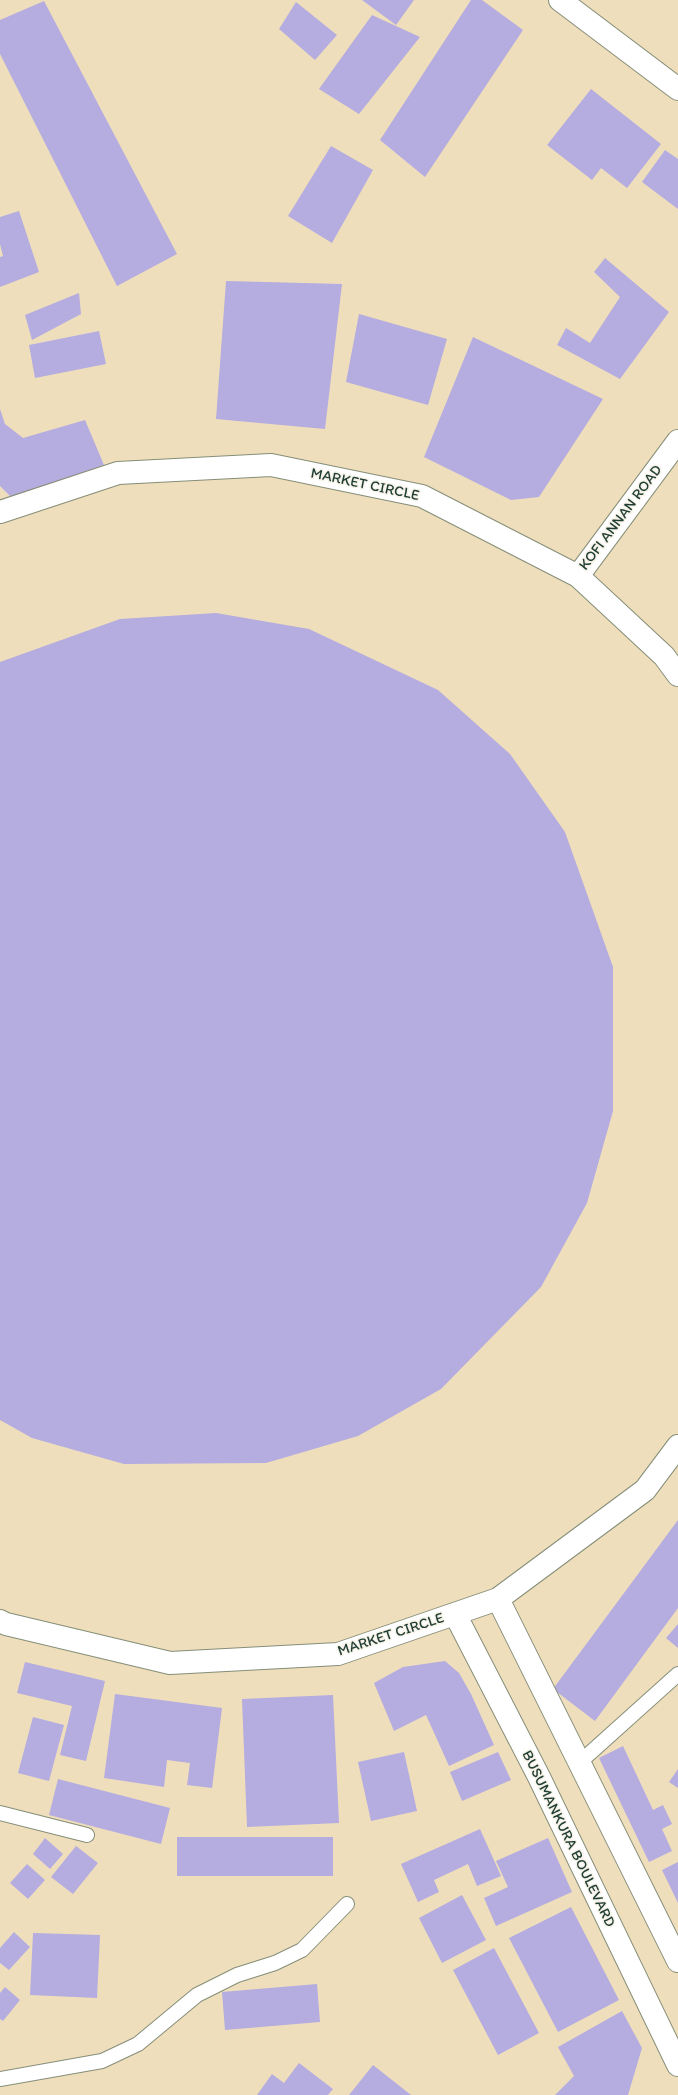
<!DOCTYPE html>
<html>
<head>
<meta charset="utf-8">
<style>
  body { margin:0 }
  canvas { display:block; background:#eedebc }
</style>
</head>
<body>
<canvas width="678" height="2095"></canvas>
<script>
const ctx = document.querySelector('canvas').getContext('2d');
ctx.lineJoin = 'round';
function fill(path, color) { ctx.fillStyle = color; ctx.fill(path, 'evenodd'); }
const poly = rows => new Path2D(rows.map(r => 'M' + r).join(''));
function stroke(path, color, width, dash) { ctx.strokeStyle = color; ctx.lineWidth = width; ctx.lineCap = dash ? 'butt' : 'round'; ctx.setLineDash(dash || []); ctx.stroke(path); }
function drawText(font, color, halo, rows, align = 'center') {
  ctx.font = font + ' Itim,sans-serif'; ctx.lineWidth = 3; ctx.setLineDash([]); ctx.textBaseline = 'middle'; ctx.strokeStyle = halo; ctx.fillStyle = color; for (const [text, x, y, turn = 0] of rows) {
    ctx.save(); ctx.translate(x, y); ctx.rotate((+turn || 0) * Math.PI / 180); ctx.textAlign = isNaN(turn) ? turn : align; if (halo) ctx.strokeText(text, 0, 0); ctx.fillText(text, 0, 0); ctx.restore();
  }
}
fill(poly([
  [362,0,414,0,396,25],
  [471,0,482,0,523,30,425,177,380,140],
  [44,1,177,254,117,286,0,54,0,20],
  [296,2,337,35,315,60,279,29],
  [372,15,420,37,359,114,319,89],
  [591,89,661,144,627,188,601,168,592,180,547,145],
  [331,146,373,170,332,243,288,216],
  [665,150,678,159,678,209,642,182],
  [19,211,39,272,0,287,0,257,3,256,0,244,0,217],
  [605,258,669,312,620,379,557,345,566,328,590,343,620,297,594,272],
  [226,281,342,284,325,429,216,419],
  [79,293,81,314,32,340,25,315],
  [359,314,447,339,428,405,346,382],
  [99,331,106,364,35,378,29,345],
  [473,337,603,399,539,497,511,500,424,457],
  [0,409,5,424,23,438,85,420,104,465,11,497,0,486],
  [216,613,309,629,438,690,510,754,565,832,613,967,613,1111,587,1203,541,1287,441,1389,358,1436,266,1463,124,1464,32,1438,0,1420,0,662,120,619],
  [678,1520,678,1608,595,1721,553,1689],
  [678,1624,678,1648,666,1638],
  [445,1661,459,1673,471,1694,494,1745,449,1766,426,1715,394,1731,374,1683,403,1667],
  [25,1662,105,1681,86,1761,60,1755,72,1706,17,1693],
  [115,1694,222,1708,212,1788,187,1785,190,1763,167,1760,164,1787,104,1778],
  [333,1695,339,1823,247,1827,242,1699],
  [33,1717,64,1725,49,1781,18,1773],
  [623,1746,653,1810,663,1805,672,1824,662,1829,672,1851,649,1862,599,1758],
  [404,1752,417,1811,371,1821,358,1762],
  [498,1752,511,1780,462,1801,450,1772],
  [678,1769,678,1788,669,1782],
  [58,1779,170,1808,161,1844,49,1815],
  [480,1829,501,1876,477,1886,468,1864,434,1880,439,1892,418,1902,401,1864],
  [177,1837,333,1837,333,1876,177,1876],
  [45,1838,63,1854,50,1869,33,1854],
  [548,1838,572,1892,496,1926,484,1898,508,1887,496,1861],
  [76,1846,98,1863,73,1894,51,1877],
  [678,1862,678,1903,662,1870],
  [27,1864,45,1880,28,1899,10,1883],
  [462,1895,486,1940,442,1963,419,1918],
  [571,1907,619,2000,558,2032,509,1938],
  [14,1932,30,1947,9,1970,0,1963,0,1948],
  [33,1933,100,1935,97,1998,30,1995],
  [494,1948,539,2033,498,2055,453,1970],
  [317,1984,320,2022,225,2030,222,1992],
  [5,1987,20,2000,3,2021,0,2019,0,1993],
  [622,2011,642,2048,628,2095,555,2095,574,2076,558,2047],
  [299,2063,333,2089,328,2095,257,2095,272,2074,284,2083],
  [373,2065,411,2095,349,2095]
]), '#b5ace0');
const service = poly([
  [579,1763,678,1674],
  [0,1813,87,1835],
  [0,2079,102,2061,138,2044,197,1995,237,1975,275,1963,302,1950,347,1904]
]);
const minor = poly([
  [560,0,678,89],
  [0,512,118,473,271,465,422,496,578,576,664,656,678,675],
  [578,576,678,441],
  [498,1599,678,1961],
  [455,1614,539,1777,678,2065],
  [0,1621,6,1624,170,1663,338,1654,498,1599,645,1490,678,1446]
]);
stroke(service, '#868e78', 16);
stroke(minor, '#868e78', 24);
stroke(service, '#fff', 14);
stroke(minor, '#fff', 22);
drawText('15px', '#1f3d34', '#f7f3e8', [
  ["MARKET CIRCLE",365,485,12],
  ["KOFI ANNAN ROAD",621,518,-53],
  ["MARKET CIRCLE",391,1635,-18],
  ["BUSUMANKURA BOULEVARD",568,1839,64]
]);
</script>
</body>
</html>
